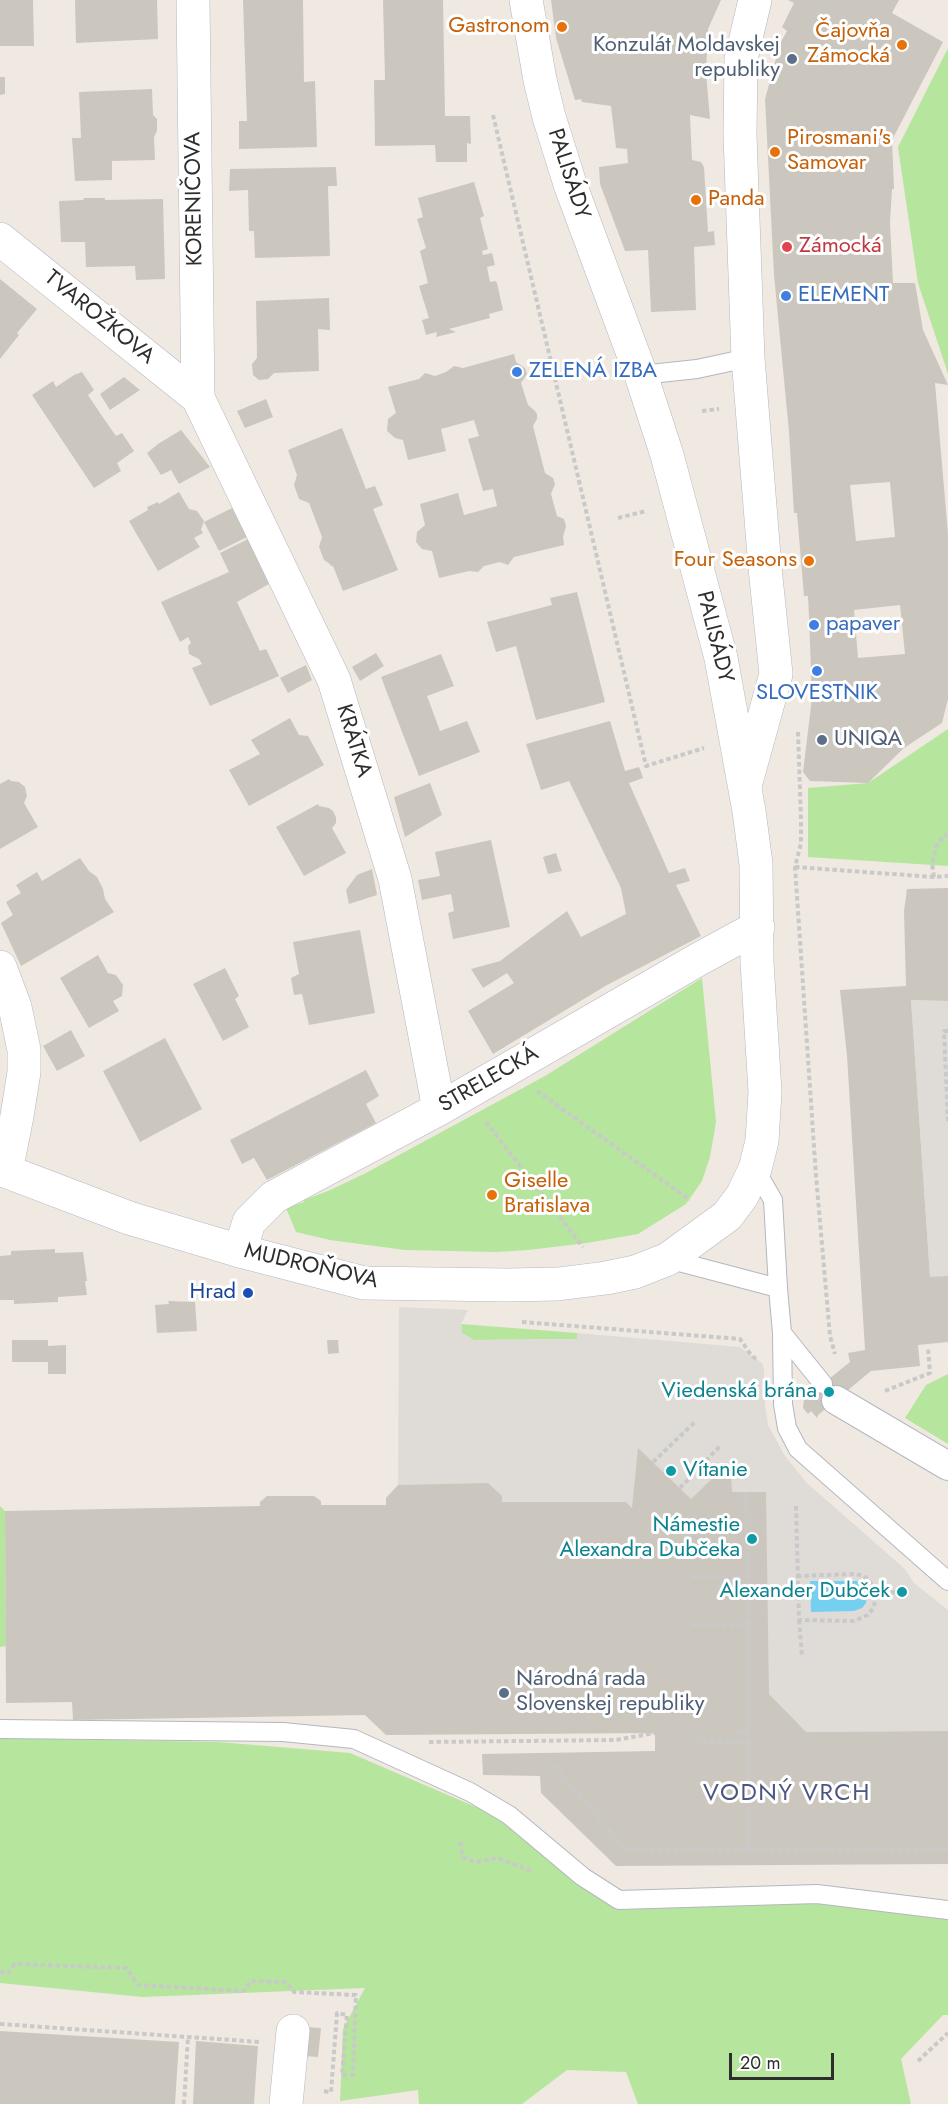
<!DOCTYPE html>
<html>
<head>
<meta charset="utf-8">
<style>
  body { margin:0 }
  #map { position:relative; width:948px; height:2104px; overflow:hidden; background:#efe9e1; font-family:Jost,sans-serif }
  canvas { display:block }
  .scale { position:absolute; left:729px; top:2053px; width:105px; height:27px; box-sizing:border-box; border:3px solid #2e2e2e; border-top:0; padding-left:8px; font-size:18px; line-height:21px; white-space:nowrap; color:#2e2e2e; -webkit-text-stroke:4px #fff; paint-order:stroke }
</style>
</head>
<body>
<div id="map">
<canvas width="948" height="2104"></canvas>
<div class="scale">20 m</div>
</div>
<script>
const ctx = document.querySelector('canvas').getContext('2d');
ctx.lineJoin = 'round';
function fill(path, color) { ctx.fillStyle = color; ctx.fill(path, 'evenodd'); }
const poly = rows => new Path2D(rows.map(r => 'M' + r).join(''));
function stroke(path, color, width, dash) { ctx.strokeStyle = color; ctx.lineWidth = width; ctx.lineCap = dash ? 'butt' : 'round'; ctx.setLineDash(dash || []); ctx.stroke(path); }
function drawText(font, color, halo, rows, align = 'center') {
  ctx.font = font + ' Jost,sans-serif'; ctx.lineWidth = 6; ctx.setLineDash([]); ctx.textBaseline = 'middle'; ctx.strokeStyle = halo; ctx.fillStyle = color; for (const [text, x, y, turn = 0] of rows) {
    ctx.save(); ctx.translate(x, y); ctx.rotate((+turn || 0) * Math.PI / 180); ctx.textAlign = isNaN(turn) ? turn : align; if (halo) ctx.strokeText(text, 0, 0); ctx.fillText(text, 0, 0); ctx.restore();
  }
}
fill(poly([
  [948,48,948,374,918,283,898,147],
  [948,729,948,866,808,857,808,788,868,783],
  [702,978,716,1122,710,1157,702,1181,686,1204,638,1234,587,1243,528,1250,497,1252,405,1250,330,1240,296,1232,286,1208,304,1202,304,1200,328,1191,364,1174,545,1076],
  [461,1324,577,1333,577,1339,473,1340,462,1333],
  [948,1374,948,1444,905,1418,926,1385],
  [0,1506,5,1511,6,1643,6,1646,0,1647],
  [0,1738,219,1742,350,1753,492,1814,616,1910,819,1901,948,1919,948,2015,943,2015,901,2059,911,2104,638,2104,626,2072,567,2070,522,2104,419,2104,418,2090,340,2101,343,2029,365,1988,143,1997,0,1983]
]), '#b6e59e');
fill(poly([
  [911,1000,948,1001,948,1284,930,1277],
  [399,1307,468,1310,461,1324,462,1333,474,1340,577,1339,577,1333,740,1347,762,1363,764,1369,765,1404,768,1425,785,1456,806,1482,906,1570,914,1583,948,1610,948,1731,806,1732,748,1742,634,1733,632,1508,625,1502,502,1502,398,1485]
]), '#dfdcd8');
fill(poly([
  [810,1581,858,1581,863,1585,867,1593,866,1603,862,1608,854,1611,811,1612]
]), '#75cff0');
fill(poly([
  [0,0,33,0,34,46,0,46],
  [75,0,157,0,158,39,76,43],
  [243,0,303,0,304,82,315,81,317,147,239,149,239,121,247,121],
  [383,0,443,0,445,116,470,116,471,144,467,143,467,162,436,162,435,145,375,146,374,80,385,80],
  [551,0,721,0,708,29,706,73,710,119,690,115,692,160,701,162,704,167,708,232,714,231,715,245,694,247,696,310,651,312,648,250,625,251,600,184,599,167,628,163,627,149,616,148,611,106,582,102,581,99,575,100,556,38],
  [788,0,899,0,892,13,943,42,892,140,894,189,892,189,890,222,893,283,915,283,923,330,948,385,935,383,948,534,948,699,942,723,904,748,868,783,810,781,803,772,812,698,809,616,808,596,804,596,797,513,794,513,789,432,774,275,765,99,777,55,775,53,787,31,782,27,794,3],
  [890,482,895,537,856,541,850,485],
  [900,605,905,654,858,658,854,610],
  [0,77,5,77,5,94,0,95],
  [152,89,153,115,157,119,157,131,154,137,155,160,112,161,112,180,75,181,72,138,81,138,79,92],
  [336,167,337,186,328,186,330,256,255,258,254,231,249,231,248,190,229,191,230,169],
  [474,182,484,216,480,218,488,249,482,251,483,255,492,253,495,265,487,267,490,282,496,281,497,283,503,310,489,314,490,318,449,329,456,332,436,337,437,332,426,335,422,320,429,318,419,286,428,283,420,251,426,248,417,219,423,217,418,198],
  [84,198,105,198,105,200,163,199,165,279,136,280,135,266,86,267,85,242,61,242,59,201,83,200],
  [0,279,37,309,17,333,19,335,0,359],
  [329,298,330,330,318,329,319,371,274,373,268,379,259,380,253,375,252,364,257,358,256,301],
  [514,354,516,362,525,368,527,374,521,383,528,405,535,411,537,414,537,419,533,426,545,473,553,478,555,484,551,494,557,516,564,519,566,526,563,537,564,545,514,557,508,565,500,562,484,566,478,572,469,571,439,578,432,551,422,549,416,542,417,532,425,525,420,504,458,493,464,515,497,506,493,489,483,491,468,439,479,436,474,420,441,429,446,451,408,460,403,440,395,438,387,431,388,419,396,413,388,387,419,379,425,373,435,376,446,372,454,366,463,368],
  [82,372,94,390,88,395,102,416,116,436,122,433,134,451,117,463,121,471,94,488,32,395,53,381,56,387,74,375],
  [124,377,140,390,110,410,100,394],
  [266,399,273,417,245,428,237,411],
  [342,428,366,489,375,486,383,505,373,509,398,570,343,591,333,566,331,566,330,564,324,560,319,547,322,537,309,503,299,499,294,485,297,475,288,450],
  [181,430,210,467,179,484,171,470,161,475,147,453,158,444],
  [179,492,189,509,197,511,204,521,201,530,203,533,194,538,200,547,158,571,129,521,148,510,147,507,158,502,159,504],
  [232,508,247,537,219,551,204,522],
  [248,539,269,584,237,602,260,651,266,649,279,676,210,706,192,668,202,664,199,659,189,654,188,646,191,643,188,637,180,642,161,602,229,572,220,553],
  [577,592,605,702,536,720,516,646,496,652,487,622,552,605,550,598],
  [376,653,384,666,360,681,352,667],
  [441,654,454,686,427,696,440,731,467,721,480,752,419,776,381,677],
  [306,665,312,680,288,693,280,678],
  [290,718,299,735,308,736,324,765,249,806,229,770,260,754,251,740],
  [610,721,625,771,639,767,641,772,643,778,629,783,669,873,685,868,690,881,676,885,701,936,607,985,493,1054,468,1011,514,983,507,973,483,988,471,969,500,961,567,911,581,937,626,914,621,888,569,781,541,790,526,744],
  [9,779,11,781,19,782,25,787,27,796,24,803,38,827,0,849,0,784],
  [430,783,442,815,405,837,394,797],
  [318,804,319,806,329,808,333,811,336,817,336,823,332,828,346,853,304,876,276,827],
  [491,840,510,927,453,939,448,913,454,911,451,894,422,900,418,880,440,876,435,852],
  [556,853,562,871,548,874,543,857],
  [80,858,89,871,97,877,103,889,105,899,114,912,21,966,1,923,13,915,6,902,21,893,16,885,37,872,42,881],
  [372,869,377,895,349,904,346,890,357,875],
  [948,888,948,1001,911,1000,930,1277,948,1276,948,1342,918,1345,920,1366,871,1371,818,1415,817,1418,811,1411,808,1414,803,1408,804,1399,850,1362,848,1353,865,1350,847,1056,840,990,906,986,904,911,907,889],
  [360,930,375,1013,309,1025,302,994,294,995,291,978,299,974,293,942],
  [98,955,108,973,116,975,123,985,122,996,113,1001,119,1011,89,1028,60,978],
  [225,968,239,996,235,999,249,1027,223,1041,193,984],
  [71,1030,85,1056,57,1071,43,1046],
  [165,1038,202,1109,140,1142,103,1071],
  [366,1070,379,1096,366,1104,376,1123,267,1180,254,1158,242,1164,230,1140],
  [55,1249,55,1253,83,1252,87,1281,85,1281,87,1295,58,1297,58,1302,14,1304,14,1300,0,1300,0,1256,11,1255,11,1251],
  [168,1301,195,1302,197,1331,157,1333,155,1305,169,1304],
  [12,1340,48,1340,48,1346,66,1345,66,1374,48,1374,48,1362,12,1362],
  [327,1340,338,1340,339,1353,328,1354],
  [638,1448,691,1499,717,1474,731,1473,732,1492,766,1492,769,1694,806,1732,948,1731,948,1864,616,1866,541,1793,540,1776,483,1775,482,1754,655,1751,655,1733,386,1735,365,1715,73,1720,72,1702,6,1703,5,1511,260,1506,260,1502,267,1496,314,1496,321,1501,321,1505,386,1505,386,1498,398,1485,488,1483,502,1496,502,1502,626,1502,632,1508],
  [306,2027,321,2028,318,2057,304,2056],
  [0,2031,179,2042,175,2104,0,2104],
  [196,2041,258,2046,254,2104,193,2104]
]), '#cbc7bf');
const service = poly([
  [641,375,697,369,748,358],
  [755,1169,773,1200,778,1288],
  [668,1259,778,1288,782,1333,783,1404,787,1428,798,1449,948,1581],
  [782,1333,823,1384],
  [0,1729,283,1732,354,1739,470,1792,509,1815,583,1877,619,1900,817,1894,948,1910]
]);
const pedestrian = poly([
  [836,1400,948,1466]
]);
const minor = poly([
  [193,0,198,398,334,680,395,879,439,1109],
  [0,239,198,398],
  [745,786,776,674,765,568,748,358,740,135,741,59,755,0],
  [0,967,15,1007,24,1050,24,1072,17,1116,6,1171],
  [240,1251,249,1222,274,1197,439,1109,699,959,758,927],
  [286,2104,293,2031]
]);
const tertiary = poly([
  [0,1169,129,1218,240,1251,364,1283,508,1285,558,1284,606,1278,635,1272,668,1259,727,1216,742,1196,755,1169,762,1141,765,1092,757,962,756,864,749,811,727,691,721,658,667,455,641,375,571,187,549,117,540,80,526,0]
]);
stroke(service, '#b4b7c1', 20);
stroke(pedestrian, '#b4b7c1', 30);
stroke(minor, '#b4b7c1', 34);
stroke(tertiary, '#b4b7c1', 34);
stroke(poly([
  [493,115,646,766,704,748],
  [702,411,719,409],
  [618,518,646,511],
  [798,732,801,819,801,843,795,867,816,1176,830,1336,835,1354],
  [795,867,934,877,948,876],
  [934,877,932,864,937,843,948,834],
  [948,1031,944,1031,948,1121],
  [537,1091,690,1200],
  [486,1122,583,1247],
  [522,1322,740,1339,751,1355,756,1359],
  [885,1391,930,1373,928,1348],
  [653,1462,696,1421],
  [680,1488,721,1445],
  [746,1492,748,1576,748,1850],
  [796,1506,799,1620,854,1621,868,1615,874,1607,876,1593,869,1580,864,1576,856,1574,798,1576],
  [692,1577,748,1576],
  [876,1593,902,1592],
  [799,1620,802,1656],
  [692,1625,747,1625],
  [735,1732,748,1731],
  [695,1741,748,1742],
  [429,1742,616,1740,655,1733],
  [554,1766,626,1850,948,1850],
  [460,1842,463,1857,475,1862,498,1858,531,1871],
  [0,1972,8,1973,15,1964,126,1968,138,1985,243,1991,251,1981,286,1982,294,1992,356,1995,353,2075,342,2075,347,2015,337,2013,331,2092,321,2091],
  [0,2024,260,2042],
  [918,2061,948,2033],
  [184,2104,188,2037]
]), '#c9c9c9', 4, [4.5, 3]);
stroke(service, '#fff', 18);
stroke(pedestrian, '#fff', 28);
stroke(minor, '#fff', 33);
stroke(tertiary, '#fff', 33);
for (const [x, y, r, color] of [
  [562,27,6,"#e8710a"],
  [902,45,6,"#e8710a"],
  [792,59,6,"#5c6f8a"],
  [775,152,6,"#e8710a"],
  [696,200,6,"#e8710a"],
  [787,247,6,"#e0444e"],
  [786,296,6,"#3f7fe0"],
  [517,372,6,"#3f7fe0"],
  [809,561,6,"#e8710a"],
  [814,625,6,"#3f7fe0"],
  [817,671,6,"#3f7fe0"],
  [822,740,6,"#5c6f8a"],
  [492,1195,6,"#e8710a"],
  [248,1293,6,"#1a4fb4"],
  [829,1392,6,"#0f9aa8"],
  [671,1471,6,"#0f9aa8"],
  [752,1539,6,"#0f9aa8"],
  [902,1592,6,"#0f9aa8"],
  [504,1693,6,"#5c6f8a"]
]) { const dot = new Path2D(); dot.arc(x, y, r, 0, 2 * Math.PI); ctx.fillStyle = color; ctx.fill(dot); stroke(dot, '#fff', 2); }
drawText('22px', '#c56008', '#fff', [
  ["Gastronom",550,27],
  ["Čajovňa",890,32],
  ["Zámocká",890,57],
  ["Pirosmani's",787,139,"left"],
  ["Samovar",787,164,"left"],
  ["Panda",708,200,"left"],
  ["Four Seasons",797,561],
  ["Giselle",504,1182,"left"],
  ["Bratislava",504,1207,"left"]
], 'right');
drawText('22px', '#4e5e75', '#fff', [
  ["Konzulát Moldavskej",780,46,"right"],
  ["republiky",780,71,"right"],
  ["UNIQA",834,740],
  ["Národná rada",516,1680],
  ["Slovenskej republiky",516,1705]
], 'left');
drawText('22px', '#2e2e2e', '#fff', [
  ["PALISÁDY",568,174,72],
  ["KORENIČOVA",195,199,-91],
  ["TVAROŽKOVA",99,318,39],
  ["PALISÁDY",714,637,76],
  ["KRÁTKA",353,741,73],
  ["STRELECKÁ",489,1080,-30],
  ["MUDROŇOVA",311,1267,13]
]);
drawText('22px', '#be3a42', '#fff', [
  ["Zámocká",799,247]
], 'left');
drawText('22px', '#366cbe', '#fff', [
  ["ELEMENT",798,296],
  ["ZELENÁ IZBA",529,372],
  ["papaver",826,625],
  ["SLOVESTNIK",817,694,"center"]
], 'left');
drawText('22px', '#164399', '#fff', [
  ["Hrad",236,1293]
], 'right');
drawText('22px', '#0d838f', '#fff', [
  ["Viedenská brána",817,1392],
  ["Vítanie",683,1471,"left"],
  ["Námestie",740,1526],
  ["Alexandra Dubčeka",740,1551],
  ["Alexander Dubček",890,1592]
], 'right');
ctx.letterSpacing = '1.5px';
drawText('24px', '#4d5680', '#fff', [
  ["VODNÝ VRCH",787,1794]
]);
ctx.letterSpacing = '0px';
</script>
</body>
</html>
